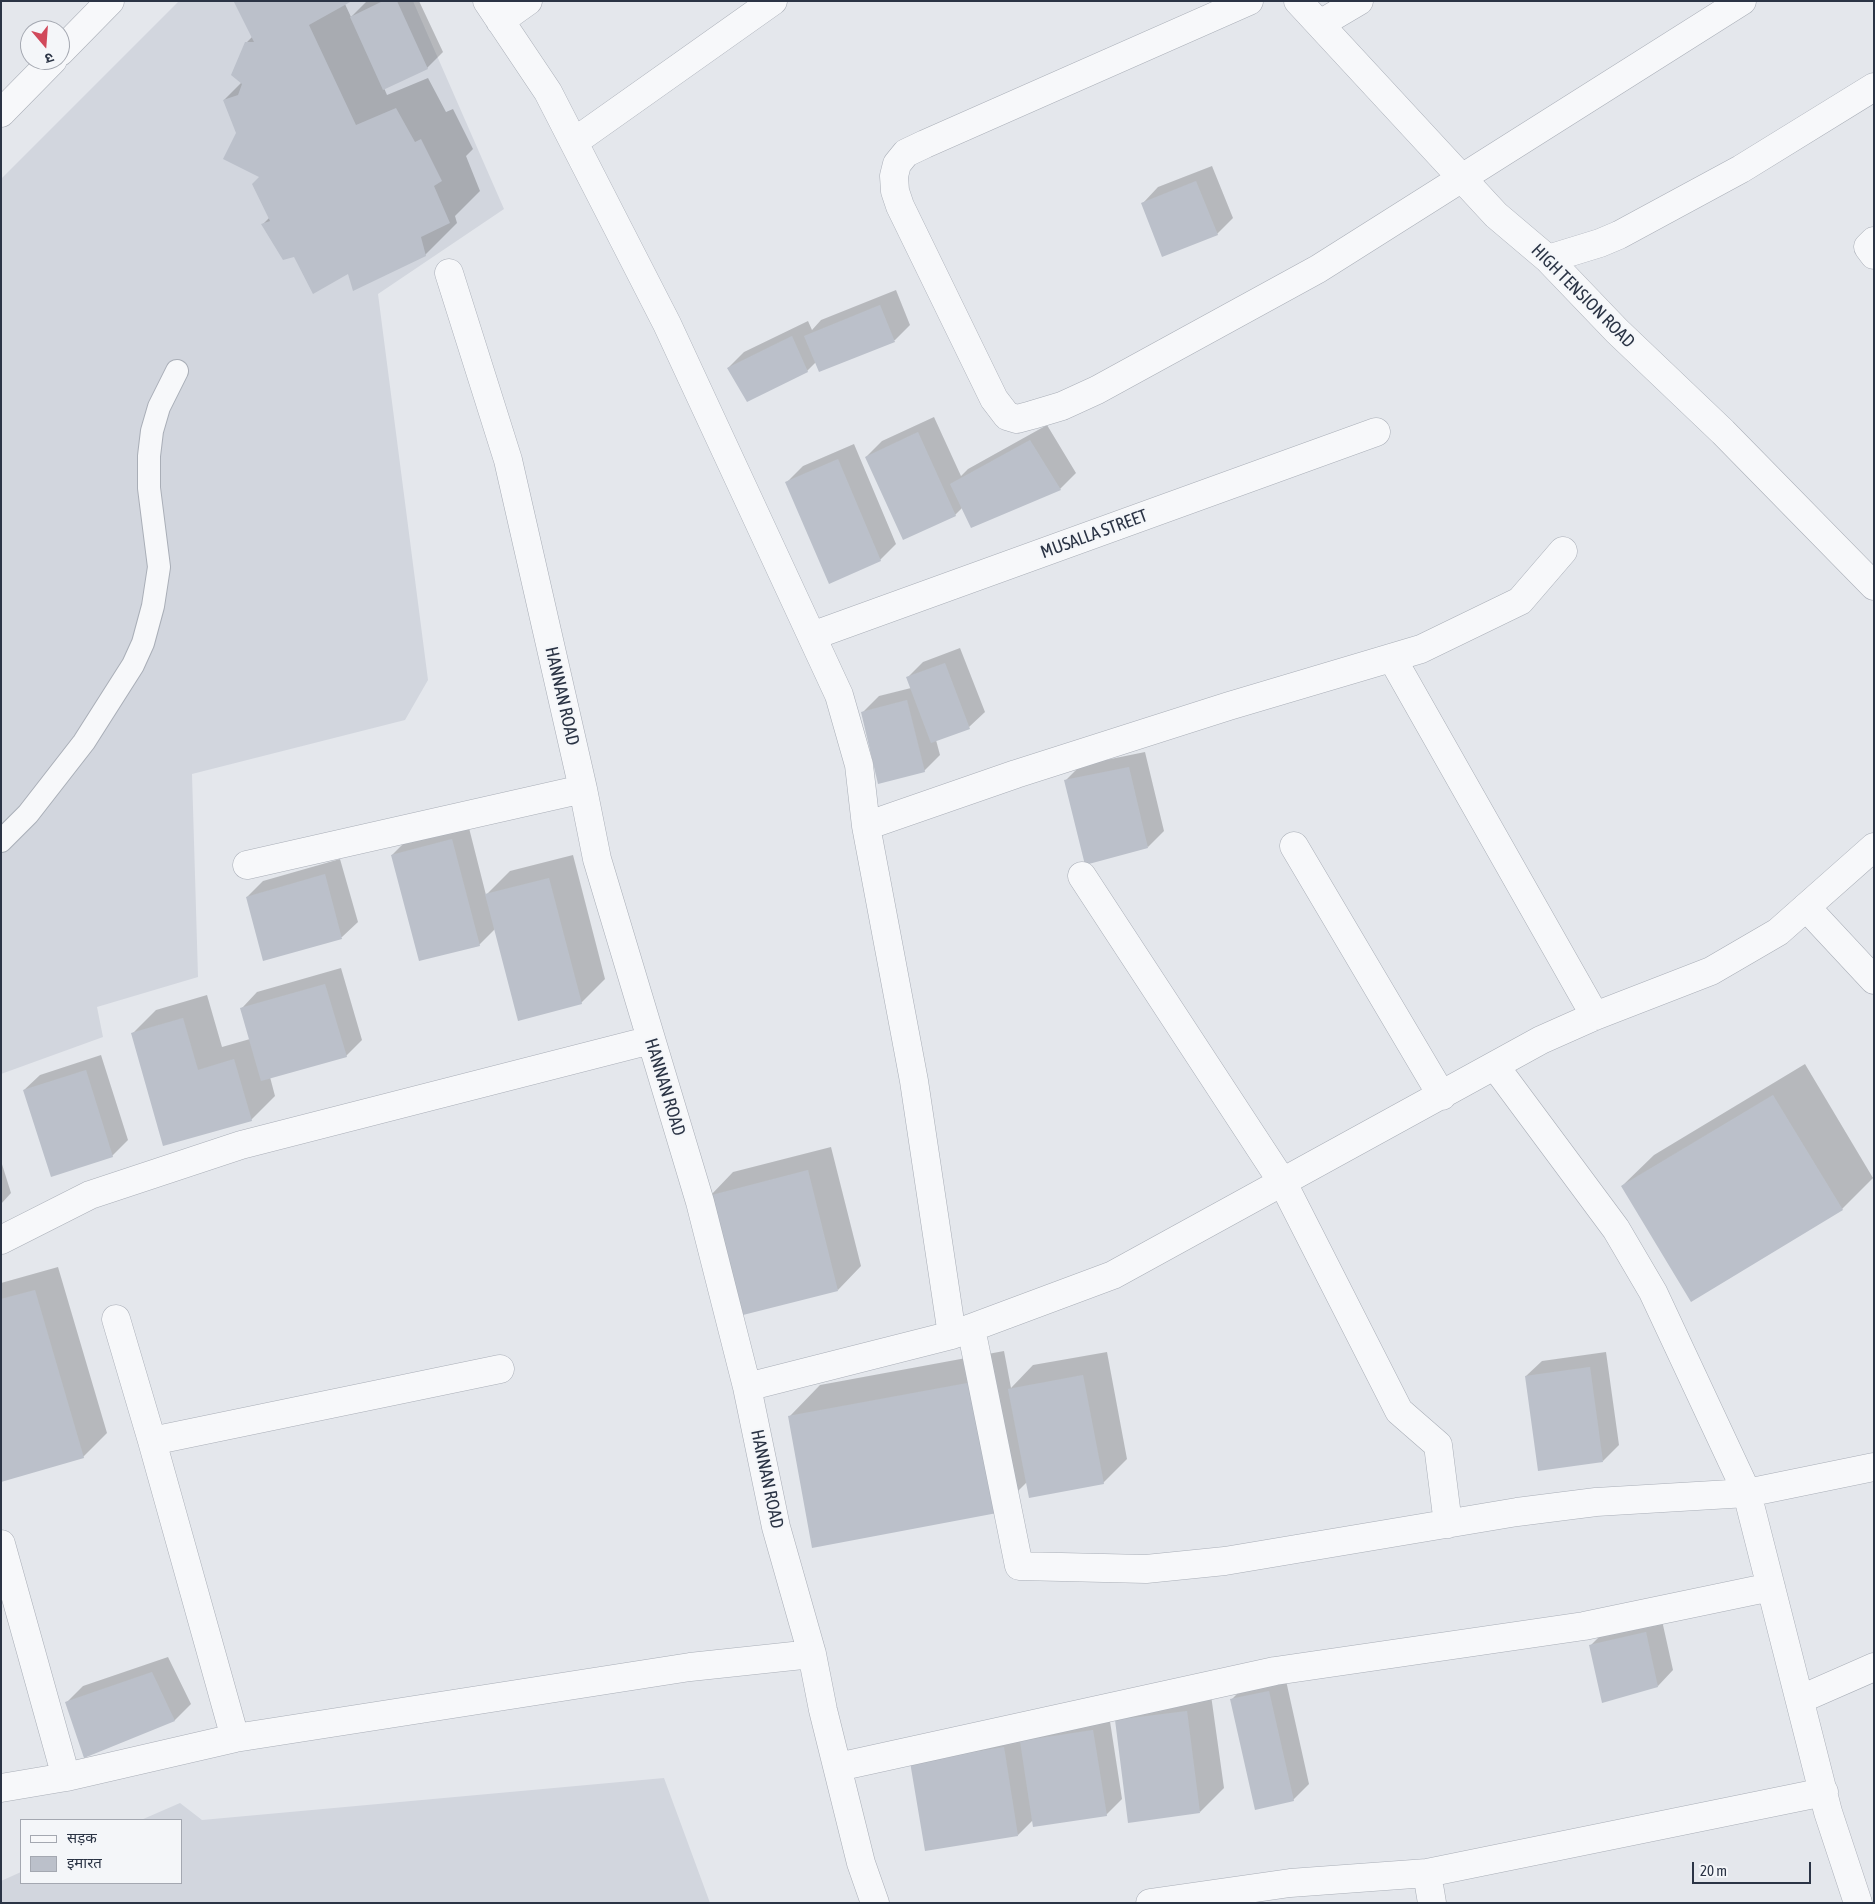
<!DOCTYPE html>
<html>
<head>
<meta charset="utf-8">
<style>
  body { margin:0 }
  #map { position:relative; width:1875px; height:1904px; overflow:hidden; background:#e4e7ec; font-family:"Asap Condensed","Noto Sans Devanagari",sans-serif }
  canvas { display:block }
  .frame { position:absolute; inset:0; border:2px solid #2b3445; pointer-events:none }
  .legend { position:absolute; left:20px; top:1819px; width:162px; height:65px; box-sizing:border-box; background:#f4f6f9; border:1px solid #a4a8b1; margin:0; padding:6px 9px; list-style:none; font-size:15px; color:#2b3445 }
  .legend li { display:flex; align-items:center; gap:10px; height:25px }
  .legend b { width:25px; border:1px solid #a4a8b1 }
  .north { position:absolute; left:20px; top:20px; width:50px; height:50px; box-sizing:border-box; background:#f4f6f9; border:1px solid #a4a8b1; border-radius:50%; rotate:162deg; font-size:14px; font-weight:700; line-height:20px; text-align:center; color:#2b3445 }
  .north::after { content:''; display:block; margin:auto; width:18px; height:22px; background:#d1495b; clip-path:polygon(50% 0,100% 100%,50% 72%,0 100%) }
  .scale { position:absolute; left:1692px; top:1862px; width:119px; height:22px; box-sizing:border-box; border:2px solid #2b3445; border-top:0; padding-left:6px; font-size:15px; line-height:18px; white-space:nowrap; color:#2b3445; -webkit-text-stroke:4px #f4f6f9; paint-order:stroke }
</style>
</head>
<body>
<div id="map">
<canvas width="1875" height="1904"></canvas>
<div class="frame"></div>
<ul class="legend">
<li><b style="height:6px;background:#f7f8fa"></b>सड़क</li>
<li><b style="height:14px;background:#bbc0ca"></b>इमारत</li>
</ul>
<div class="north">उ</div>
<div class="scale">20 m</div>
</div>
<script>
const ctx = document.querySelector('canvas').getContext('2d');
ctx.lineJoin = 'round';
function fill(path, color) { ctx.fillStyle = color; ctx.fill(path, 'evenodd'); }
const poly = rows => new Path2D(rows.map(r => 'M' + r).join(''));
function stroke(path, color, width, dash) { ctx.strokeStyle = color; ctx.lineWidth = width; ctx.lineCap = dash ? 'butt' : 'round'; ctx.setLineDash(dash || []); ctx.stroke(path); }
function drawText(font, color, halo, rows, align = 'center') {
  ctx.font = font + ' "Asap Condensed",sans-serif'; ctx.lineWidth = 4; ctx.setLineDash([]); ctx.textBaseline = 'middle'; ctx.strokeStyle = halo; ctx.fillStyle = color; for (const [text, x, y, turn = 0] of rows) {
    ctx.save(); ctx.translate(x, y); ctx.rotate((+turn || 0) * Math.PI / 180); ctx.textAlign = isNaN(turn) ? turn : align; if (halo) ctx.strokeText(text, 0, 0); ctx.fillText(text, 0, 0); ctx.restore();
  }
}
fill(poly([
  [179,1,413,1,504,209,378,294,428,680,405,720,192,774,198,977,97,1007,103,1037,1,1074,1,179],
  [664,1778,710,1903,1,1903,1,1881,21,1872,21,1883,181,1883,181,1820,141,1820,180,1803,202,1820]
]), '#d2d6de');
fill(poly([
  [236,1,350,1,345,4,351,17,367,1,419,1,443,52,427,68,384,88,387,95,428,78,446,112,453,109,473,149,466,156,480,191,455,216,457,223,425,255,348,272,295,256,263,224,270,217,261,177,238,133,224,100,242,82,246,43,253,36],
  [1212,166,1233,218,1217,234,1143,203,1158,187],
  [896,290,910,325,895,340,820,370,816,362,807,371,728,368,744,352,808,321,812,330,821,320],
  [934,417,961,476,968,469,1047,425,1076,473,1060,489,962,508,955,515,866,457,882,441],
  [854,444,896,544,880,560,787,482,803,466],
  [960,648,985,712,969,727,936,740,940,755,924,771,863,712,879,696,911,688,907,678,923,662],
  [1145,752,1164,831,1148,847,1065,781,1081,765],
  [468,824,486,895,510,871,573,855,605,979,581,1003,495,929,479,945,392,855,408,839],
  [340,859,358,922,342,937,264,959,247,897,263,881],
  [341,968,362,1040,346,1056,270,1077,275,1096,251,1120,132,1034,156,1010,207,995,222,1047,250,1039,242,1008,257,992],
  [101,1055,128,1140,112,1156,24,1090,40,1075],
  [1805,1064,1873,1178,1842,1209,1622,1186,1654,1155],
  [831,1147,861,1266,838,1290,710,1196,733,1172],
  [1,1161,11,1193,1,1204],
  [58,1267,107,1433,83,1457,1,1481,1,1283],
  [1004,1351,1011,1388,1033,1365,1107,1352,1127,1459,1103,1483,1027,1482,997,1512,789,1417,820,1385],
  [1606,1352,1619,1445,1603,1461,1526,1376,1542,1361],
  [1661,1616,1673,1670,1658,1686,1590,1646,1606,1630],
  [168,1657,191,1704,175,1720,85,1757,67,1702,83,1686],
  [1285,1676,1309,1784,1293,1800,1231,1700,1247,1684],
  [1210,1688,1224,1788,1200,1812,1116,1721,1140,1697],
  [1109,1715,1122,1799,1106,1815,1033,1820,1018,1835,912,1762]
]), '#0003');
fill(poly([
  [352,1,309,25,356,125,396,108,415,142,421,139,442,181,434,186,450,223,421,237,426,256,353,291,348,274,313,294,294,257,283,260,261,224,270,221,252,184,259,177,223,159,236,133,223,100,238,95,242,84,231,75,245,42,254,42,234,2],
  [383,1,397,1,428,69,383,90,350,17],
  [1196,181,1218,235,1162,257,1141,203],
  [880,305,895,342,819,372,804,336],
  [792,336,808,372,747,402,727,368],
  [918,432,956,516,903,540,865,457],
  [1030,440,1061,490,971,528,950,484],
  [838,459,881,561,829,584,785,482],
  [945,663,970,729,931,743,906,677],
  [907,700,925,772,878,784,861,712],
  [1129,767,1148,848,1085,865,1064,780],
  [452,839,480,946,419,961,391,855],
  [325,874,342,939,263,961,246,897],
  [549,878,582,1004,518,1021,485,894],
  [325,984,347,1057,261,1081,240,1008],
  [183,1018,198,1070,234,1059,252,1121,163,1146,131,1033],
  [86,1070,113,1157,51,1177,23,1090],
  [1773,1095,1843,1210,1691,1302,1621,1186],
  [808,1170,838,1291,739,1316,708,1196],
  [35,1290,84,1458,1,1482,1,1299],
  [1590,1367,1603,1462,1538,1471,1525,1376],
  [1083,1375,1104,1484,1029,1498,1008,1389],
  [973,1382,997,1513,812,1548,788,1416],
  [1646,1632,1658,1687,1602,1703,1589,1645],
  [152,1672,175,1721,84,1758,65,1702],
  [1269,1691,1294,1801,1255,1810,1230,1699],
  [1187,1711,1200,1813,1128,1823,1115,1720],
  [1093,1730,1107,1816,1033,1827,1020,1741],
  [1004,1747,1018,1836,925,1851,910,1762]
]), '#bbc0ca');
const service = poly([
  [1,841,28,814,84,742,133,665,143,643,153,606,159,567,149,488,149,456,152,431,159,407,177,371]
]);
const minor = poly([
  [487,1,548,92,667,324,839,695,859,765,866,826,914,1081,952,1335],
  [1249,1,925,144,906,153,897,164,894,176,895,191,900,206,994,399,1007,416,1017,419,1032,415,1062,406,1097,390,1318,269,1742,1],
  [1298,1,1496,215,1548,259,1617,331,1723,432,1874,586],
  [500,21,528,1],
  [1320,24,1359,1],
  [60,52,110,1],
  [1,113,53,60],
  [574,142,773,1],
  [1874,241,1868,247,1874,255],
  [1548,259,1600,243,1619,235,1741,169,1874,87],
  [449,273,508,460,583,789,597,859,700,1202,747,1387,776,1527,812,1654,823,1710,861,1863,875,1903],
  [812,636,1376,432],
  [1392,658,1595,1016],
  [866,826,1016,774,1229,706,1421,649,1520,601,1563,551],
  [1294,846,1442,1096],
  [247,865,583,789],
  [1082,876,1283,1183,1399,1411,1438,1445,1448,1524],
  [1806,907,1874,980],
  [1495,1066,1616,1229,1653,1292,1747,1493,1828,1812,1858,1903],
  [1,1240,90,1195,241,1145,651,1040],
  [116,1319,152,1441,235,1738],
  [971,1328,1019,1566,1146,1569,1225,1561,1517,1512,1596,1502,1747,1493,1874,1467],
  [747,1387,952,1335,1113,1275,1541,1040,1595,1016,1711,971,1778,932,1874,847],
  [152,1441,500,1369],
  [1,1544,66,1777],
  [1801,1699,1874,1667],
  [838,1767,1275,1671,1584,1626,1771,1587],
  [1,1788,66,1777,235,1738,690,1667,812,1654],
  [1427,1873,1432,1903],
  [1150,1903,1290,1883,1427,1873,1824,1792]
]);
stroke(service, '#a9aeb7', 24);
stroke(minor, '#a9aeb7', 29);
stroke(service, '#f7f8fa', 22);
stroke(minor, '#f7f8fa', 28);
drawText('18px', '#2b3445', '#f4f6f9', [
  ["HIGH TENSION ROAD",1583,296,45],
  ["MUSALLA STREET",1094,534,-20],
  ["HANNAN ROAD",562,696,77],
  ["HANNAN ROAD",665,1087,73],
  ["HANNAN ROAD",767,1479,78]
]);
</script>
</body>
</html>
